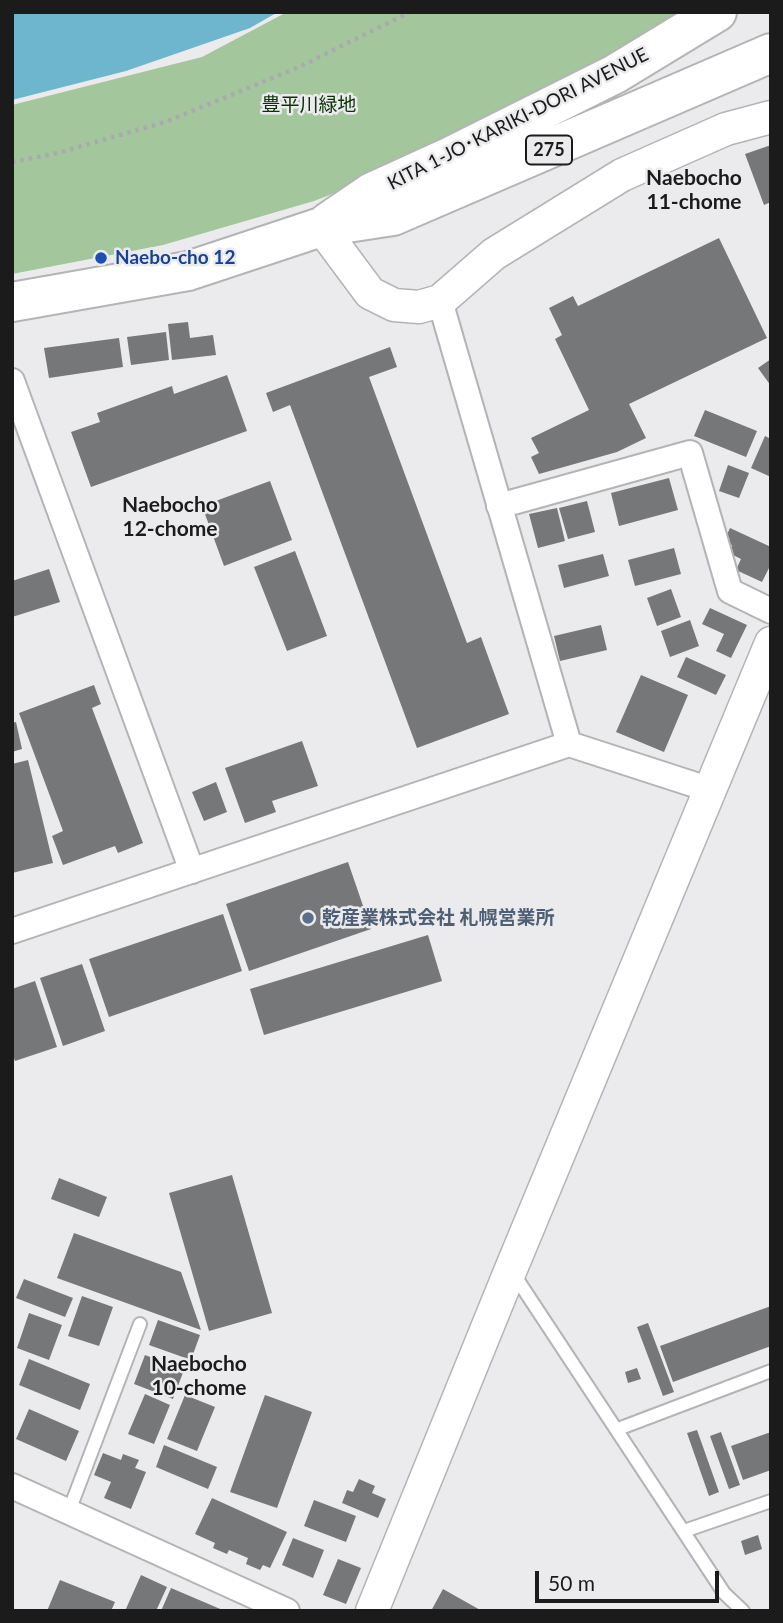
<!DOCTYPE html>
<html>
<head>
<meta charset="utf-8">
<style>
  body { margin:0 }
  #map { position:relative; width:783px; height:1623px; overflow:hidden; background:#ebebee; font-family:Lato,sans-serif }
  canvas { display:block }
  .frame { position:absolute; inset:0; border:14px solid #1b1b1c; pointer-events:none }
  .scale { position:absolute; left:535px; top:1571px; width:184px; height:32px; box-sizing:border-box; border:4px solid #1b1b1c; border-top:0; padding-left:9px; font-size:21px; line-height:24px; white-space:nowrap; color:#1b1b1c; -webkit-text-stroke:5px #ebebee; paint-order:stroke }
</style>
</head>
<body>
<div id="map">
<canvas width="783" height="1623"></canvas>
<div class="frame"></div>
<div class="scale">50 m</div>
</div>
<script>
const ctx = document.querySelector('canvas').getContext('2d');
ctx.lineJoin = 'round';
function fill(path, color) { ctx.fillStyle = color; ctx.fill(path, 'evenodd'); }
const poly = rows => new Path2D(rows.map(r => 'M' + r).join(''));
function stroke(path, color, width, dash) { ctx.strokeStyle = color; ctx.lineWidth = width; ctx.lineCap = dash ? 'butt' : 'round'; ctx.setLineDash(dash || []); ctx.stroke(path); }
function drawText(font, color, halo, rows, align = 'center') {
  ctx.font = font + ' Lato,"Noto Sans JP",sans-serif'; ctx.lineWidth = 5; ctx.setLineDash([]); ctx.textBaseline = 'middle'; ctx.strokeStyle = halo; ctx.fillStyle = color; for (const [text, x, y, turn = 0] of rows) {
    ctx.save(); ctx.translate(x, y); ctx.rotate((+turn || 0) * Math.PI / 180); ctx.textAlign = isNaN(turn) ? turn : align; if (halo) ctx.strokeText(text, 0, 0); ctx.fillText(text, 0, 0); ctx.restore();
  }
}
fill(poly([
  [287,12,707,12,556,108,314,201,163,245,12,274,12,105,202,57]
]), '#a3c69c');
fill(poly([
  [12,12,278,12,250,28,126,71,12,100]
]), '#6db6cd');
fill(poly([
  [771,145,771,202,764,205,745,154],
  [719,238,767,338,629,404,646,438,617,452,539,474,531,457,539,453,531,438,589,410,555,339,562,335,549,308,573,296,578,306],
  [188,322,190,338,213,335,216,355,172,360,168,324],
  [166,332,169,360,131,365,127,337],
  [119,338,123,367,49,378,44,348],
  [390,347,397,367,369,377,467,643,481,637,509,714,417,748,290,405,273,412,266,393],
  [771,359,771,386,758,368],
  [227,375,247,431,91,487,71,432,100,422,97,413,172,386,174,394],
  [705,410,757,431,746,457,694,436],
  [765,436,771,439,771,477,751,468],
  [728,465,749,473,739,498,719,491],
  [669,478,678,510,619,526,611,493],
  [270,481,292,540,224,566,202,506],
  [587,501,595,532,568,539,559,508],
  [557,508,565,541,538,548,529,514],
  [730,528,771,547,771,564,762,582,736,570,741,559,729,553,732,545,724,541],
  [674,548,681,574,635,586,628,560],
  [295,551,327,636,287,651,254,567],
  [603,554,609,576,564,588,558,565],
  [49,569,60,602,12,617,12,581],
  [671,589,681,617,657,626,647,598],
  [710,608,747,625,731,658,716,651,724,634,702,624],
  [690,620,699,646,670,657,661,631],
  [601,625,607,650,560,661,554,636],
  [686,657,726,675,716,695,677,677],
  [641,675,688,695,664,752,616,732],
  [94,685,101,704,92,708,143,843,118,853,115,846,63,865,52,836,63,831,19,713],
  [16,722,22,749,12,752,12,723],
  [302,741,318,786,272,801,276,812,245,823,225,768],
  [28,760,53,863,12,873,12,764],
  [216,782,227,812,204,821,192,792],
  [348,862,371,929,249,971,226,904],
  [223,914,242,971,109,1017,89,959],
  [428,935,442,981,264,1035,250,989],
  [82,964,105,1031,63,1046,40,978],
  [35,981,57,1047,15,1061,12,1052,12,989],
  [232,1175,272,1313,209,1331,169,1193],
  [59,1178,107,1197,99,1217,51,1199],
  [74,1233,181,1272,201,1330,57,1278],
  [24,1279,73,1298,65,1317,16,1298],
  [82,1296,113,1307,99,1346,68,1336],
  [771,1306,771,1346,673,1382,660,1346],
  [29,1313,62,1325,49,1360,17,1348],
  [158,1320,200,1335,191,1360,149,1345],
  [648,1323,674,1392,663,1396,637,1327],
  [145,1355,184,1370,173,1399,134,1384],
  [29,1359,90,1384,80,1410,19,1385],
  [637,1368,641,1379,628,1383,625,1372],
  [145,1394,170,1405,154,1444,128,1434],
  [185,1395,215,1407,197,1451,167,1439],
  [265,1395,312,1412,277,1508,230,1492],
  [29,1409,79,1431,66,1461,16,1439],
  [697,1430,719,1492,709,1496,687,1433],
  [721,1432,740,1485,729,1489,710,1436],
  [771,1432,771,1470,743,1480,731,1446],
  [164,1445,217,1467,208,1489,156,1467],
  [103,1453,121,1460,123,1454,139,1460,135,1468,146,1472,131,1509,104,1498,111,1482,94,1475],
  [359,1479,375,1486,372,1493,386,1499,378,1518,342,1503,347,1490,353,1492],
  [212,1498,287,1532,270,1568,263,1565,260,1570,246,1564,248,1558,229,1550,227,1554,213,1548,215,1543,195,1534],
  [314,1500,356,1516,346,1542,304,1526],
  [758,1535,762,1549,745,1555,741,1541],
  [293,1538,324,1550,313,1578,282,1565],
  [338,1559,361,1568,346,1604,323,1595],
  [141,1575,167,1587,156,1611,125,1611],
  [60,1580,115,1602,111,1611,47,1611],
  [171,1588,225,1611,161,1611],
  [443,1589,482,1611,431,1611]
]), '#767779');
const service = poly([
  [513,1273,724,1593,743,1611],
  [618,1429,771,1371],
  [69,1511,140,1324],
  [684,1531,771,1501]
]);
const minor = poly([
  [440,301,569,744],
  [12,381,192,871],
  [499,506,690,453,730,591,771,611],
  [12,931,569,744,711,790],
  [12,1486,287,1611]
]);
const tertiary = poly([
  [321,227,370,293,394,305,419,307,440,301,494,254,622,175,726,129,771,117],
  [372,1611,511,1269,771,643]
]);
const trunk = poly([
  [328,222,372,192,451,156,615,74,717,12],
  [12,302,188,271,321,227,393,216,771,53]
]);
stroke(service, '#b4b4b7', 16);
stroke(minor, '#b4b4b7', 28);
stroke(tertiary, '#b4b4b7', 35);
stroke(trunk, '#b4b4b7', 42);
stroke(poly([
  [12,162,58,153,168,121,299,67,410,12]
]), '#aaaaac', 4.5, [3.5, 5]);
stroke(service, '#fff', 12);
stroke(minor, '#fff', 24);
stroke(tertiary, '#fff', 32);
stroke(trunk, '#fff', 38);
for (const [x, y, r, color] of [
  [101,258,7,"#1a4fb4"],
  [308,918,7,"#5c6f8a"]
]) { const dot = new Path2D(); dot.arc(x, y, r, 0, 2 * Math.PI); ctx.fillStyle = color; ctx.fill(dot); stroke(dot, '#ebebee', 2.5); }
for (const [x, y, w] of [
  [549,150,46]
]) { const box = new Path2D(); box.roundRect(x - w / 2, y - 14.5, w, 29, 5); ctx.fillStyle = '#ebebee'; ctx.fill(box); stroke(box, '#1b1b1c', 2); }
drawText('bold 18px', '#1b1b1c', null, [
  ["275",549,150]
]);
drawText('19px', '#093302', '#ebebee', [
  ["豊平川緑地",309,105]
]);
drawText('19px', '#1b1b1c', '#ebebee', [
  ["KITA 1-JO･KARIKI-DORI AVENUE",518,119,-27]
]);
drawText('bold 19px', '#164399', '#ebebee', [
  ["Naebo-cho 12",115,258]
], 'left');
drawText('bold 19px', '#4e5e75', '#ebebee', [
  ["乾産業株式会社 札幌営業所",322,918]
], 'left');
drawText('bold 21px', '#1b1b1c', '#ebebee', [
  ["Naebocho",694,178],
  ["11-chome",694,202],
  ["Naebocho",170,505],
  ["12-chome",170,529],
  ["Naebocho",199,1364],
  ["10-chome",199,1388]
]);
</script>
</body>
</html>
